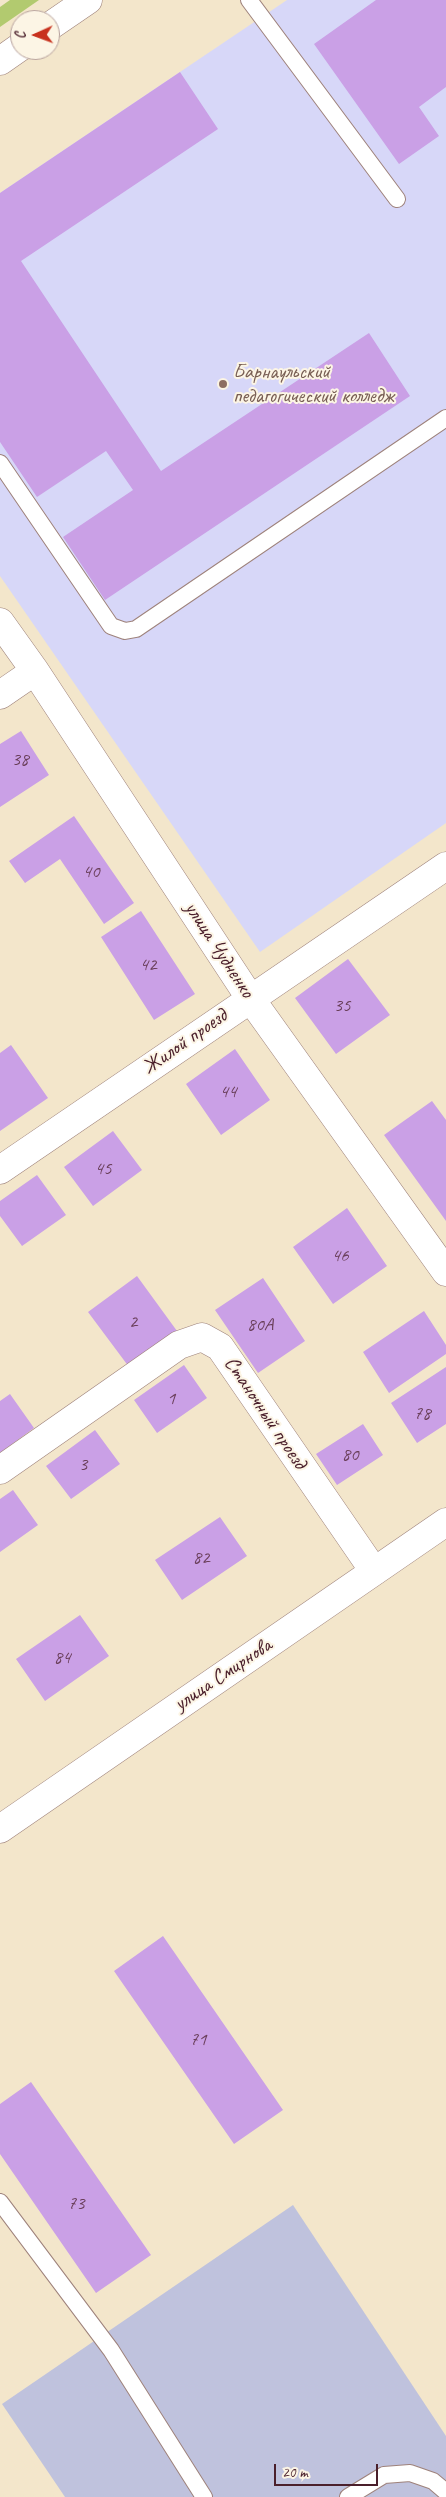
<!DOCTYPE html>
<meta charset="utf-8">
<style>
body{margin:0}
#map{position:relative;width:446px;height:2497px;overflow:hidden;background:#f3e6cb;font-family:Caveat,sans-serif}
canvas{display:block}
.north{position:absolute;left:10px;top:10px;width:50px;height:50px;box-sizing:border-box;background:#fcf5e5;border:1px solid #b59f9b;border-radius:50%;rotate:268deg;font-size:14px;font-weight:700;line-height:20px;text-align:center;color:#4a1f2b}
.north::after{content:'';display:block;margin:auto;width:18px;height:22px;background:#c8321e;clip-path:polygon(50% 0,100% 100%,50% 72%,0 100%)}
.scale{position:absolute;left:274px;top:2464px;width:104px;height:22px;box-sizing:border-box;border:2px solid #4a1f2b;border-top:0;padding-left:6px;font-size:15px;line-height:18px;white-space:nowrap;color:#4a1f2b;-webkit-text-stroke:4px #fcf5e5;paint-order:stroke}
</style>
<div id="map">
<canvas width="446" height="2497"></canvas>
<div class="north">С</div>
<div class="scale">20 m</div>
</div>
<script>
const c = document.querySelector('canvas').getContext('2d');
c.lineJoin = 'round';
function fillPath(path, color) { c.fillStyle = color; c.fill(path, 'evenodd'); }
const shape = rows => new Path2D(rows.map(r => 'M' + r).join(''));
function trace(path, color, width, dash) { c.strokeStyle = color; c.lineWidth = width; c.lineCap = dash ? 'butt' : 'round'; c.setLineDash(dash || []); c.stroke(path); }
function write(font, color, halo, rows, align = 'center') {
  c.font = font + ' Caveat,sans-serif'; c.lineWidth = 4; c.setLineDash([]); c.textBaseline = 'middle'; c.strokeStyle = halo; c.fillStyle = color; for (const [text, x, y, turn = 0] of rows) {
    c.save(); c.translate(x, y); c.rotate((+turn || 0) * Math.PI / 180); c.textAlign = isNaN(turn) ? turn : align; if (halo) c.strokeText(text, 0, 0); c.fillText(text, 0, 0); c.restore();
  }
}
const built = shape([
 [287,0,446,0,446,823,260,952,0,576,0,193]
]);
const industrial = shape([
 [293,2205,446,2436,446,2497,65,2497,2,2404]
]);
const green = shape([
 [10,0,39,0,0,27,0,7]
]);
const building = shape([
 [376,0,446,0,446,87,419,107,439,136,399,164,314,44],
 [180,72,218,129,21,261,161,471,369,333,410,396,105,600,63,537,133,490,106,451,37,497,0,442,0,193],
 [21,731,49,775,0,807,0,744],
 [74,816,134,903,104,924,60,859,25,883,9,861],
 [141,911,195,994,154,1020,101,937],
 [348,959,390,1015,336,1054,295,998],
 [11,1045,48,1098,0,1131,0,1053],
 [235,1049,270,1100,221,1135,186,1084],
 [432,1101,446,1120,446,1221,384,1135],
 [113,1131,142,1170,93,1206,64,1167],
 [37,1175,66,1215,22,1246,0,1216,0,1201],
 [347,1208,387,1266,333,1304,293,1247],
 [137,1276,177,1331,129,1367,88,1312],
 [263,1278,305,1341,258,1373,215,1310],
 [424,1311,446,1345,446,1354,389,1393,363,1352],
 [184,1365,207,1398,157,1433,134,1400],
 [446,1367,446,1424,417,1443,391,1403],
 [10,1394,34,1428,0,1453,0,1401],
 [363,1424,383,1455,337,1485,316,1454],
 [95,1430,120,1464,71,1499,46,1466],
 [13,1490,38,1525,0,1552,0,1499],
 [220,1517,247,1556,182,1600,155,1560],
 [80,1615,109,1656,45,1701,16,1659],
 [163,1936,283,2110,234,2144,114,1971],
 [31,2082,151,2255,96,2293,0,2154,0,2104]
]);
const lane = shape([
 [249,0,397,199],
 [0,463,111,626,125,631,136,629,446,418],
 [0,2202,111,2350,204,2497],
 [348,2497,384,2475,410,2473,433,2481,446,2492]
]);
const street = shape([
 [50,26,88,0],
 [0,61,20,47],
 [0,622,35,671,250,998,446,1272],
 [0,695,35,671],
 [0,1170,446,866],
 [0,1470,179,1345,202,1337,220,1347,374,1571]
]);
const secondary = shape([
 [0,1829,446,1522]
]);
const markers = [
 [223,384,5,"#8d6e63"]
];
const numberNames = [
 ["38",20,760],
 ["40",91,872],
 ["42",148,965],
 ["35",342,1006],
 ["44",228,1092],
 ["45",103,1169],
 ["46",340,1256],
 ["2",133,1322],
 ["80А",260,1325],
 ["1",171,1399],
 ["78",422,1414],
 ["80",350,1455],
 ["3",83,1465],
 ["82",201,1558],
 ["84",62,1658],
 ["71",198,2040],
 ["73",76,2204]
];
const educationNames = [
 ["Барнаульский",233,372],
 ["педагогический колледж",233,396]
];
const streetNames = [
 ["улица Чудненко",219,950,57],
 ["Жилой проезд",185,1042,-35],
 ["Станочный проезд",265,1413,56],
 ["улица Смирнова",223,1675,-34]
];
fillPath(built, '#d7d7f8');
fillPath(industrial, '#bfc2dd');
fillPath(green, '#b2ca6f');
fillPath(building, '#caa0e6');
trace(lane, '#9e827b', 18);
trace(street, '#9e827b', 29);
trace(secondary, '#9e827b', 29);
trace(lane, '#fff', 16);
trace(street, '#fff', 28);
trace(secondary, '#fff', 28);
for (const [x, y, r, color] of markers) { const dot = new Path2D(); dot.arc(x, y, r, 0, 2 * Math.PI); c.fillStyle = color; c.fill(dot); trace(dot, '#fcf5e5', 2); }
write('19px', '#6a3f5a', null, numberNames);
write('21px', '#785e54', '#fcf5e5', educationNames, 'left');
write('21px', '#4a1f2b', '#fcf5e5', streetNames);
</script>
